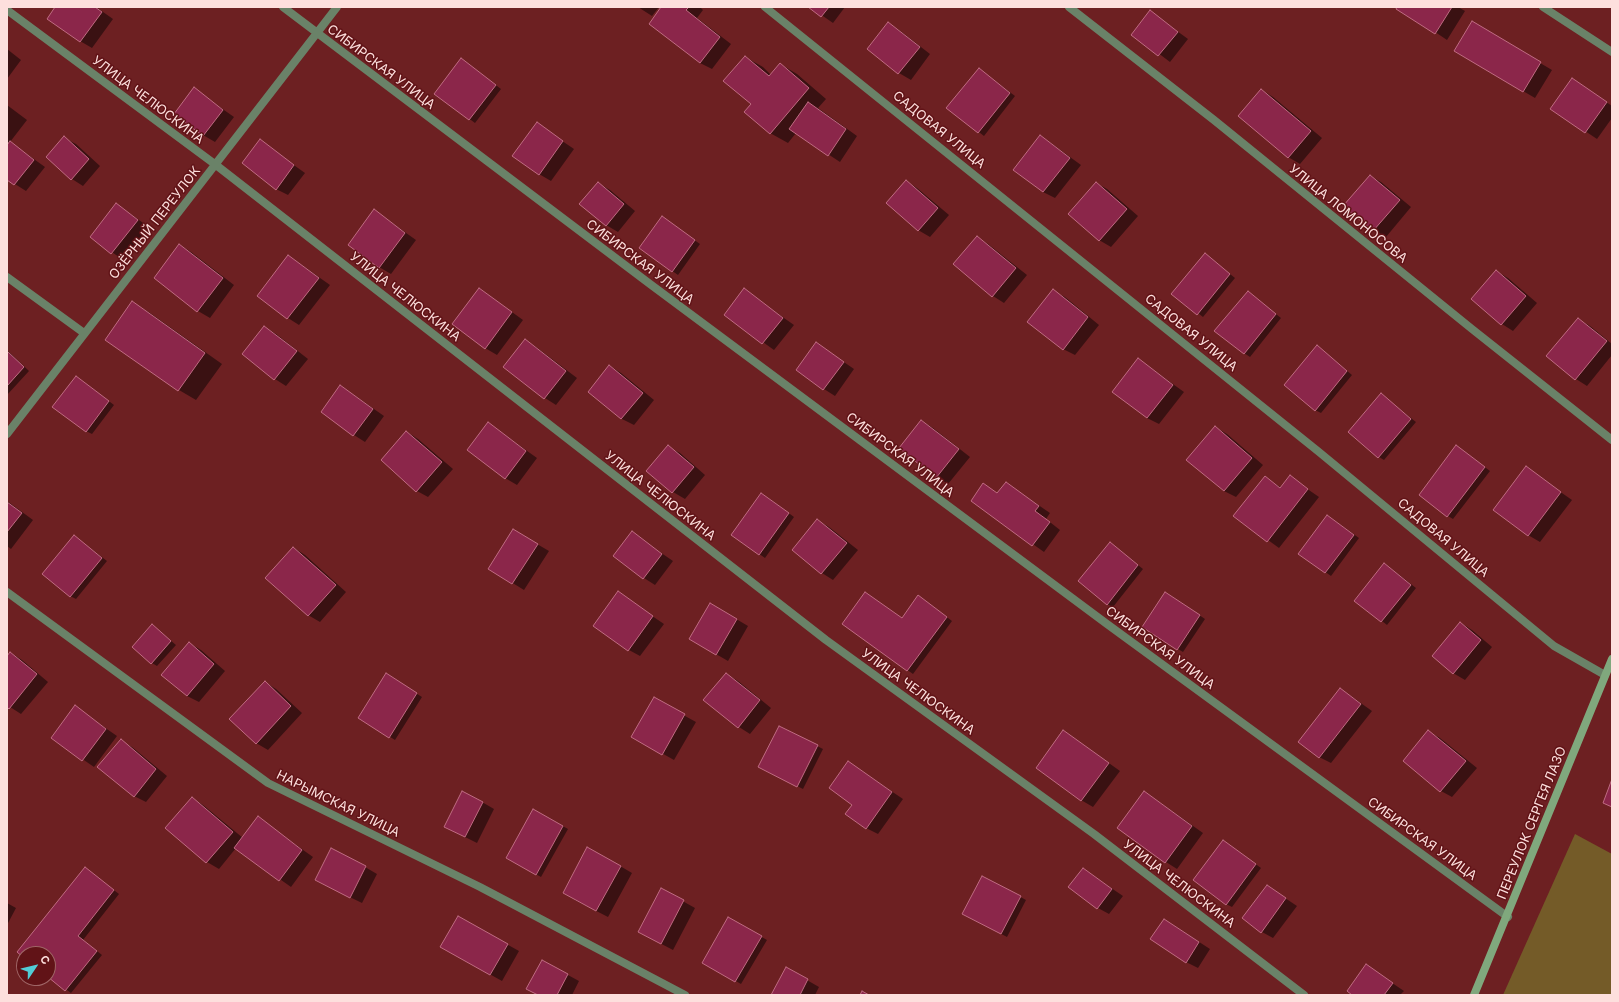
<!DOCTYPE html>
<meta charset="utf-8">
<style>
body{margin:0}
#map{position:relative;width:1619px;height:1002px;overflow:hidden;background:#6d2022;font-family:Inter,sans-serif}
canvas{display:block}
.frame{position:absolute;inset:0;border:8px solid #fddfdd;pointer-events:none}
.north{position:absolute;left:16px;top:946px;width:40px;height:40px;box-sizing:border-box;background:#611317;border:1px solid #9f6566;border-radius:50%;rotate:55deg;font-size:11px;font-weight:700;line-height:16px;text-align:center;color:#fddfdd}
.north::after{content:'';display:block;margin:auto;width:14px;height:18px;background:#52ccd6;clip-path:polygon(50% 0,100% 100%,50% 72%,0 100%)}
</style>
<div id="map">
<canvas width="1619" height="1002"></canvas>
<div class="frame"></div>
<div class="north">С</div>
</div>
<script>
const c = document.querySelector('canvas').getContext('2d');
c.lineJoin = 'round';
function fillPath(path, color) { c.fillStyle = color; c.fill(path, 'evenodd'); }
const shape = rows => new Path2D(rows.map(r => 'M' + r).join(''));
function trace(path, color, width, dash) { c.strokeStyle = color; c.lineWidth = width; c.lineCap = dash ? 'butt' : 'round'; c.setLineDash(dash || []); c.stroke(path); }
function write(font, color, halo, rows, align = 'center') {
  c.font = font + ' Inter,sans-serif'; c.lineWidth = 3; c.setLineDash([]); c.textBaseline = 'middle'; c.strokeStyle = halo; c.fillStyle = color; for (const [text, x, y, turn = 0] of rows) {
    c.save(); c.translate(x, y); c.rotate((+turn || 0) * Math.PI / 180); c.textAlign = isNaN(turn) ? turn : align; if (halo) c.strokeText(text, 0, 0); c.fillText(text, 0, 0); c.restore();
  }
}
const green = shape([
 [1575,834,1612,854,1612,995,1503,995]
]);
const shadow = shape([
 [56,7,96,7,113,19,92,48,80,41],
 [638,7,659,7,652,16],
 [663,7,700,7,703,10,697,18,731,44,712,69,700,63],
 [810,7,845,7,833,23],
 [1398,7,1458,7,1465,11,1447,40],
 [1151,12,1188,39,1170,62,1133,34],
 [888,23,899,30,930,54,911,80,899,73,868,49],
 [1472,23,1552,70,1535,98,1523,91],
 [7,49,21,60,7,79],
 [745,57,763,67,771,75,780,64,797,74,826,99,818,108,857,136,840,162,796,133,788,143,770,133,752,104],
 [467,63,501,89,475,123,436,94],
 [979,69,1015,96,984,136,948,108],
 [1572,79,1612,106,1612,118,1597,139,1552,109],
 [194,89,234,117,215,142,203,135],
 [1262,90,1273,97,1322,138,1300,164,1288,157],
 [7,105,27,120,10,142,45,167,26,191,7,179],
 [537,124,574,149,551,181,539,174],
 [1041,136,1081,165,1055,198,1043,192],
 [64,138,76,144,100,166,83,186,72,179],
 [260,141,305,173,288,195,276,189],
 [1370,176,1381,182,1411,207,1386,237,1374,230,1345,206],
 [906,181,917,188,949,215,930,237,918,230],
 [598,183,610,190,635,211,618,232,606,225],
 [1096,183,1107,189,1138,216,1111,247,1099,240],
 [116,204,149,227,123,260,91,237],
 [375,211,416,240,391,274,379,267],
 [667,221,700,244,678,275,640,248],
 [977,237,988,244,1027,275,1004,303,993,296],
 [180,245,191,252,234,285,210,318,198,311,155,278],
 [1205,254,1235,278,1203,317,1173,294],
 [289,256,330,285,299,325,288,318],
 [1496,271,1508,278,1537,303,1513,331,1502,324],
 [480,289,523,320,497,355,485,348],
 [744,290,794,325,774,350,725,315],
 [1053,291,1065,297,1099,325,1075,355,1063,349],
 [1248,292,1281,318,1250,357,1244,353],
 [133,303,150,313,222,364,196,400,179,390,107,339],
 [1578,319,1590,326,1612,344,1612,355,1587,386,1576,379],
 [265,327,276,334,308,359,286,386,275,379],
 [525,340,536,347,577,378,556,405,545,398],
 [816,343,854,369,835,396,824,389],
 [7,350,29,371,7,395],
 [1322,350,1352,375,1321,413,1315,410],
 [1138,359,1184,392,1159,424,1147,418],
 [610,366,621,373,654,400,634,425,622,419,589,391],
 [81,380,114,405,92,434,86,431],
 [341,386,384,416,365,442,354,435],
 [1381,395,1416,422,1384,460,1379,457],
 [922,421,933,428,970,457,948,484,937,477,900,448],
 [488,423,537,458,517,485,505,478],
 [1215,427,1227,434,1263,465,1236,497,1224,491,1188,460],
 [407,432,418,439,453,469,428,497,417,491],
 [668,447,680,453,705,475,685,499,673,492,648,471],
 [1462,450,1490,471,1453,519,1448,516],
 [1526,468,1572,500,1540,542,1528,535],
 [1290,477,1319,497,1279,548,1235,516,1265,478,1282,488],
 [1006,483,1050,513,1046,519,1060,530,1044,552,972,501,984,485,998,494],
 [767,497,794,517,765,558,732,535],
 [7,501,33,520,11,549,7,546],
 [1328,516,1359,538,1331,576,1300,554],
 [817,520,829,527,858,550,833,580,822,573,793,550],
 [632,533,673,561,655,585,644,578],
 [74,536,107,561,76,599,70,596],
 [525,537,549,551,524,590,490,569],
 [1115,547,1143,569,1113,607,1107,604],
 [294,548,305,555,346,592,320,622,308,615],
 [1385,564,1416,588,1387,625,1355,600],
 [618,593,664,624,640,656,629,650],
 [866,593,902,619,924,600,952,621,913,674,843,624],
 [1171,596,1205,619,1183,652,1178,649],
 [711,604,748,626,728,661,690,639],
 [1461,623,1472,630,1492,647,1465,680,1453,673],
 [152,625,176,645,157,666,152,663],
 [189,643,201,650,225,671,199,702,187,696,163,675],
 [11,653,22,660,48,682,21,714,7,705,7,657],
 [726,674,738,681,771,708,750,734,739,727,705,700],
 [387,675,422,697,395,740,360,718],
 [265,682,276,689,302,713,268,750,256,743],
 [1341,689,1372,711,1331,763,1319,757],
 [654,699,696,722,674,760,633,737],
 [75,707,117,736,94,767,52,738],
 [779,727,823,749,803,789,765,770],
 [1064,731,1120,771,1093,807,1081,800],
 [1429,732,1440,738,1477,768,1452,797,1441,791],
 [121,741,132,747,167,776,146,802,134,796],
 [848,762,903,799,878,834,866,828],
 [1145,792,1203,833,1177,869,1166,862],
 [192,798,203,805,243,838,258,818,313,857,291,887,236,848,219,869,207,862,167,827],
 [482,802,494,809,477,843,457,833],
 [534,810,568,829,541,877,507,858],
 [1228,844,1261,868,1232,907,1226,904],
 [620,866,632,873,608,917,575,900],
 [365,867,377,874,362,903,327,886],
 [85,868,119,894,83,940,102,955,71,993,48,976,48,954,24,954,24,957,18,952],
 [1083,869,1123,896,1109,914,1098,908],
 [983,877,1026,900,1007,937,969,917],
 [1267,886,1297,906,1273,938,1262,932],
 [661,889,695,908,673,950,650,938],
 [7,903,16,908,7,925],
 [458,917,519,951,502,981,441,947],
 [728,918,767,940,741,984,703,962],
 [1176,927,1210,949,1198,968,1186,962],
 [542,961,579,981,572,995,539,995],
 [1367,966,1404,991,1400,995,1354,995],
 [786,968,819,987,815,995,773,995]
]);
const building = shape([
 [55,7,95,7,102,12,80,42,47,19,55,7],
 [661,7,689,7,686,10,720,37,700,63,649,24,661,7],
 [808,7,829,7,821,17,808,7],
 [1397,7,1452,7,1435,34,1396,9,1397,7],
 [1150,10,1178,32,1158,56,1131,35,1150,10],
 [1472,21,1541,62,1523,92,1454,51,1472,21],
 [888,22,920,47,898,74,867,49,888,22],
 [745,56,769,76,780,63,809,88,770,134,744,112,751,104,723,81,745,56],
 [461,58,496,85,469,120,434,94,461,58],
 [979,68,1010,93,978,133,946,108,979,68],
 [1572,78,1607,102,1585,133,1550,109,1572,78],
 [194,87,223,110,203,136,174,114,194,87],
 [1261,89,1311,131,1288,158,1238,116,1261,89],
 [808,102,846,129,828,156,789,129,808,102],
 [537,122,563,141,539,175,512,156,537,122],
 [1040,135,1070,158,1043,192,1013,170,1040,135],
 [64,136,89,159,71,180,46,157,64,136],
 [260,139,294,165,276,190,242,163,260,139],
 [10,141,34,160,14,185,7,180,7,145,10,141],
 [1370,175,1400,200,1373,231,1343,206,1370,175],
 [906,180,938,208,918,231,886,203,906,180],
 [598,182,624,204,606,226,579,204,598,182],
 [1096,182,1127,209,1099,241,1068,214,1096,182],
 [116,203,138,220,111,254,90,237,116,203],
 [374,209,405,233,379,268,348,245,374,209],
 [662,216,695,240,672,272,639,248,662,216],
 [977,236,1016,268,992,297,953,264,977,236],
 [179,244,223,278,197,312,154,278,179,244],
 [1205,253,1230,274,1197,315,1171,294,1205,253],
 [288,255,319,278,287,319,257,296,288,255],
 [1496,270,1526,296,1501,325,1471,299,1496,270],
 [479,288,512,312,485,349,452,324,479,288],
 [744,288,783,318,762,344,724,315,744,288],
 [1053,289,1088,317,1063,350,1027,322,1053,289],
 [1248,291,1276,314,1244,354,1214,331,1248,291],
 [132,301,205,353,178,391,105,340,132,301],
 [1578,318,1607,341,1575,380,1546,356,1578,318],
 [264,326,297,351,274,380,242,354,264,326],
 [525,339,566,371,544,399,503,367,525,339],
 [816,342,844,362,823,390,796,370,816,342],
 [1317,345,1347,371,1315,411,1284,385,1317,345],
 [7,351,24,367,7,386,7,351],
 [1138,358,1173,385,1147,418,1112,392,1138,358],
 [609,365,643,393,621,419,588,392,609,365],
 [76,376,109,401,86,432,52,407,76,376],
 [340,385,373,409,353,436,321,412,340,385],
 [1381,393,1411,419,1378,458,1348,432,1381,393],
 [921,420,959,449,936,478,899,448,921,420],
 [488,422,526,451,505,479,467,450,488,422],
 [1215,426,1252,458,1224,491,1186,460,1215,426],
 [406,431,442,462,416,492,381,460,406,431],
 [668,445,694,467,672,493,646,471,668,445],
 [1456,445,1485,467,1447,517,1419,495,1456,445],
 [1526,466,1561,492,1528,536,1493,510,1526,466],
 [1290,475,1308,489,1267,542,1233,516,1265,476,1280,488,1290,475],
 [1006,482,1039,506,1035,511,1050,522,1032,546,971,501,983,483,997,493,1006,482],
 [761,493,789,513,759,555,731,535,761,493],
 [7,502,22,513,7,532,7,502],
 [1327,515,1354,535,1325,573,1298,554,1327,515],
 [817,519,847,543,821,574,792,550,817,519],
 [513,529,538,544,512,584,488,569,513,529],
 [632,531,662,554,643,579,613,556,632,531],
 [74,535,102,558,70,597,42,574,74,535],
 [1110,542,1138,565,1107,605,1078,581,1110,542],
 [293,547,336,585,308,616,265,578,293,547],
 [1384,563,1411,585,1381,622,1354,601,1384,563],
 [618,591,653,616,628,651,593,626,618,591],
 [865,592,902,618,918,595,947,617,907,671,842,624,865,592],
 [1165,592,1200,615,1177,650,1142,627,1165,592],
 [710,603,737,619,716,655,689,639,710,603],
 [1460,622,1481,640,1453,674,1432,656,1460,622],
 [152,624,171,641,151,664,132,647,152,624],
 [189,642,214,664,187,696,161,675,189,642],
 [10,652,37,674,9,709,7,707,7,656,10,652],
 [386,673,417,693,389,738,358,718,386,673],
 [726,673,760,700,738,728,703,700,726,673],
 [265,681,291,706,256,744,229,719,265,681],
 [1340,688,1361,704,1319,758,1298,742,1340,688],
 [654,697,685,714,662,755,631,737,654,697],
 [75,705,106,729,82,761,51,738,75,705],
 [779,726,818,745,797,787,758,767,779,726],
 [1063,730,1109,763,1081,801,1036,768,1063,730],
 [1428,730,1466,761,1440,792,1403,761,1428,730],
 [121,739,156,769,134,797,97,767,121,739],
 [848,761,892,792,866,829,845,814,852,805,829,788,848,761],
 [1612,779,1612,807,1603,803,1612,779],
 [462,791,483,802,465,837,444,827,462,791],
 [1144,791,1192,826,1165,863,1117,828,1144,791],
 [192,797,233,832,206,863,165,828,192,797],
 [533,809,563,826,536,875,506,858,533,809],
 [258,816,302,850,279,881,234,848,258,816],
 [1223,840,1256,864,1226,905,1193,880,1223,840],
 [587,847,621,866,596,911,563,893,587,847],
 [331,848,366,866,350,898,315,880,331,848],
 [85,867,114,890,78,936,97,951,65,991,48,977,48,954,24,954,24,958,17,952,85,867],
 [1083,868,1112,889,1097,909,1068,887,1083,868],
 [982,876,1021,896,1001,934,962,914,982,876],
 [1267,885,1286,898,1261,933,1242,918,1267,885],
 [661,888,684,900,661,944,638,932,661,888],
 [458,916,508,944,490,975,440,947,458,916],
 [728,917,762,936,735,982,702,963,728,917],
 [1164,919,1199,942,1186,963,1150,939,1164,919],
 [542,960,568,974,557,995,538,995,526,989,542,960],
 [1366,964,1393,983,1384,995,1352,995,1347,991,1366,964],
 [786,967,808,979,800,995,771,995,786,967],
 [862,991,869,995,860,995,862,991]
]);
const street = shape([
 [283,7,650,284,1107,624,1508,917],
 [765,7,1319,452,1554,646,1605,675],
 [1069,7,1214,120,1472,329,1612,440],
 [1543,7,1612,52],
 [7,10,216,165,826,640,1094,834,1304,995],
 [7,277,84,333],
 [7,434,337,7],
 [7,592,268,783,480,887,685,995]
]);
const secondary = shape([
 [1474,995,1612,659]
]);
const streetNames = [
 ["СИБИРСКАЯ УЛИЦА",381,67,37],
 ["УЛИЦА ЧЕЛЮСКИНА",148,100,37],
 ["САДОВАЯ УЛИЦА",939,130,39],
 ["УЛИЦА ЛОМОНОСОВА",1348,214,39],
 ["ОЗЁРНЫЙ ПЕРЕУЛОК",155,223,-52],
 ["СИБИРСКАЯ УЛИЦА",640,262,37],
 ["УЛИЦА ЧЕЛЮСКИНА",405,297,38],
 ["САДОВАЯ УЛИЦА",1191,333,39],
 ["СИБИРСКАЯ УЛИЦА",900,455,37],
 ["УЛИЦА ЧЕЛЮСКИНА",660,496,38],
 ["САДОВАЯ УЛИЦА",1443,538,40],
 ["СИБИРСКАЯ УЛИЦА",1160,648,36],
 ["УЛИЦА ЧЕЛЮСКИНА",918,692,36],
 ["НАРЫМСКАЯ УЛИЦА",338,804,26],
 ["ПЕРЕУЛОК СЕРГЕЯ ЛАЗО",1532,823,-68],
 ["СИБИРСКАЯ УЛИЦА",1422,839,36],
 ["УЛИЦА ЧЕЛЮСКИНА",1179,884,37]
];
fillPath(green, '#745b28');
fillPath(shadow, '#0007');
fillPath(building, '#8b264a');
trace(building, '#bf6b82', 1);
trace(street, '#6a8268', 8);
trace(secondary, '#80a87d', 8);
write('13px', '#fddfdd', '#611317', streetNames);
</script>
